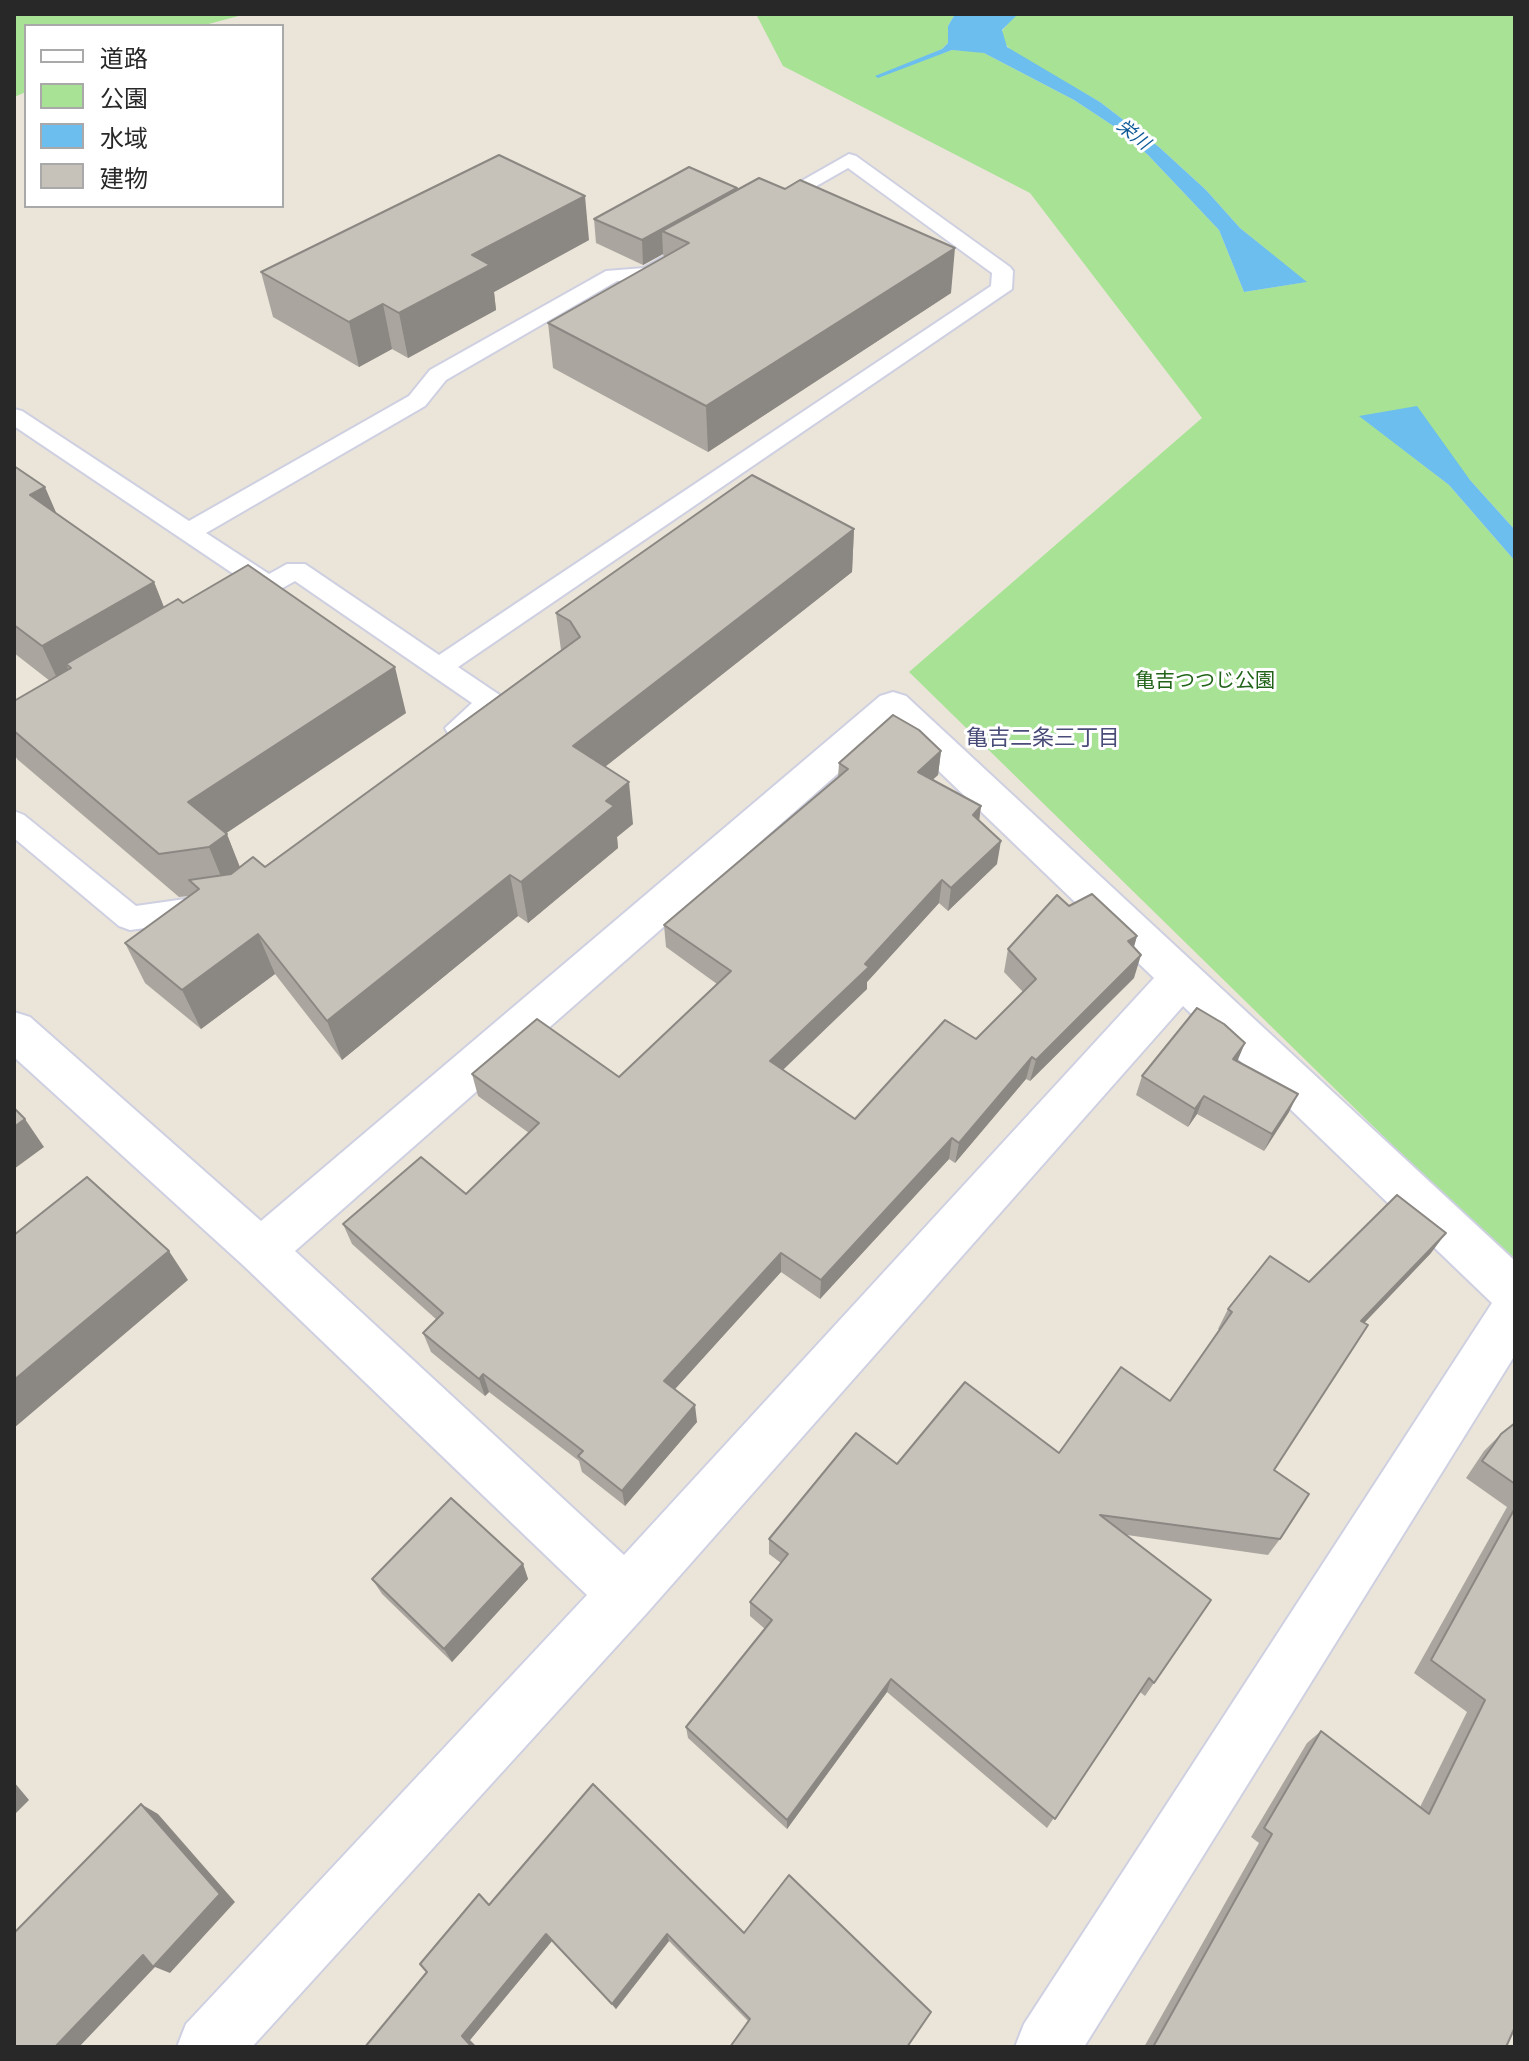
<!DOCTYPE html>
<meta charset="utf-8">
<style>
body{margin:0}
#map{position:relative;width:1529px;height:2061px;overflow:hidden;background:#ebe5d9;font-family:Figtree,"Noto Sans JP",sans-serif}
canvas{display:block}
.frame{position:absolute;inset:0;border:16px solid #282828;pointer-events:none}
.legend{position:absolute;left:24px;top:24px;width:260px;height:184px;box-sizing:border-box;background:#fff;border:2px solid #a9a9a9;margin:0;padding:10px 14px;list-style:none;font-size:24px;color:#282828}
.legend li{display:flex;align-items:center;gap:16px;height:40px}
.legend b{width:40px;border:2px solid #a9a9a9}
</style>
<div id="map">
<canvas width="1529" height="2061"></canvas>
<div class="frame"></div>
<ul class="legend">
<li><b style="height:10px;background:#fff"></b>道路</li>
<li><b style="height:22px;background:#a7e295"></b>公園</li>
<li><b style="height:22px;background:#6bbeee"></b>水域</li>
<li><b style="height:22px;background:#c6c1b9"></b>建物</li>
</ul>
</div>
<script>
const c = document.querySelector('canvas').getContext('2d');
c.lineJoin = 'round';
function fillPath(path, color) { c.fillStyle = color; c.fill(path, 'evenodd'); }
const shape = rows => new Path2D(rows.map(r => 'M' + r).join(''));
function trace(path, color, width, dash) { c.strokeStyle = color; c.lineWidth = width; c.lineCap = dash ? 'butt' : 'round'; c.setLineDash(dash || []); c.stroke(path); }
function write(font, color, halo, rows, align = 'center') {
  c.font = font + ' Figtree,"Noto Sans JP",sans-serif'; c.lineWidth = 6; c.setLineDash([]); c.textBaseline = 'middle'; c.strokeStyle = halo; c.fillStyle = color; for (const [text, x, y, turn = 0] of rows) {
    c.save(); c.translate(x, y); c.rotate((+turn || 0) * Math.PI / 180); c.textAlign = isNaN(turn) ? turn : align; if (halo) c.strokeText(text, 0, 0); c.fillText(text, 0, 0); c.restore();
  }
}
const green = shape([
 [14,14,246,14,201,26,26,26,26,92,14,97],
 [756,14,955,14,948,26,948,43,942,49,876,77,952,50,975,51,984,53,1074,100,1118,129,1148,155,1219,230,1244,292,1306,282,1240,228,1206,190,1159,147,1100,102,1014,53,1004,43,1002,31,1011,20,1018,14,1515,14,1515,530,1470,480,1360,416,1449,485,1515,561,1515,1265,909,672,1202,418,1030,193,783,66]
]);
const water = shape([
 [955,14,1018,14,1002,30,1007,47,1100,102,1159,147,1206,190,1240,228,1307,282,1244,292,1219,230,1148,155,1118,129,1074,100,984,53,952,50,878,78,875,76,942,49,948,43,948,26],
 [1417,406,1470,480,1515,530,1515,561,1449,485,1359,416]
]);
const lane = shape([
 [849,154,856,156,1010,267,1013,271,1012,289,458,667,501,696,505,703,469,735,459,738,449,735,445,728,472,703,295,581,277,591,268,593,259,591,14,426,14,409,22,411,189,521,409,396,430,370,606,271,644,268,665,256,679,256,682,260,679,264,655,278,617,281,446,380,425,406,206,533,269,574,287,564,305,564,439,655,991,286,992,273,848,168,778,208,771,210,761,204,849,154],
 [14,811,24,815,136,906,206,896,217,900,221,908,217,916,206,920,130,930,119,926,14,838,14,811]
]);
const street = shape([
 [893,692,906,696,1515,1261,1515,1355,1084,2047,1015,2047,1024,2024,1492,1303,1183,1006,646,1614,252,2047,177,2047,186,2024,587,1595,244,1266,14,1057,14,1012,30,1017,261,1221,880,696,893,692],
 [892,726,1154,978,624,1555,295,1251,892,726]
]);
const wall = shape([
 [737,190,951,293,708,452,553,368,548,323,664,257,663,254,643,265,596,243,594,219],
 [589,240,494,292,496,310,408,358,392,349,359,367,273,317,261,272],
 [14,466,57,514,154,582,164,607,183,603,406,713,226,833,240,867,265,867,561,650,556,613,854,529,852,572,605,767,633,824,617,837,618,848,528,923,518,916,342,1060,275,974,201,1029,145,983,125,943,189,896,179,897,17,759,14,753,14,701,50,681,14,653],
 [941,751,938,775,932,780,981,806,979,820,997,864,948,911,939,903,867,982,867,989,783,1070,855,1119,976,1039,1023,992,1004,972,1008,949,1069,906,1137,936,1134,947,1134,978,1030,1081,1026,1079,955,1163,949,1159,820,1299,781,1272,675,1389,697,1422,625,1506,582,1472,579,1461,489,1392,485,1396,431,1352,423,1333,437,1320,352,1244,343,1224,466,1194,529,1133,478,1096,472,1074,619,1077,717,984,666,947,664,925,838,777,839,763],
 [1237,1062,1289,1112,1264,1151,1197,1114,1188,1127,1136,1095,1142,1076],
 [1431,1253,1364,1323,1274,1470,1280,1539,1268,1555,1127,1535,1154,1683,1145,1696,1140,1692,1047,1828,887,1692,787,1829,688,1738,686,1727,765,1629,750,1616,750,1602,781,1563,769,1554,769,1539,897,1464,1059,1453,1170,1401,1220,1330,1218,1329,1228,1309,1309,1282],
 [1515,1423,1515,2027,1506,2047,1144,2047,1259,1843,1251,1837,1307,1743,1321,1731,1420,1807,1467,1712,1414,1673,1507,1507,1466,1478,1484,1451,1501,1434],
 [523,1564,528,1579,452,1662,382,1594,372,1579],
 [489,1905,744,1933,931,2012,748,2021,669,1941,616,2009,552,1941,470,2040,365,2047]
]);
const shadedWall = shape([
 [737,188,738,212,662,231,663,254,643,265,642,240],
 [585,196,589,240,494,292,496,310,408,358,399,313,472,255],
 [955,248,951,293,708,452,706,406],
 [383,304,392,349,359,367,349,322],
 [45,487,65,533,30,495],
 [854,529,852,572,578,788,573,746],
 [154,582,172,628,66,664,75,684,63,691,42,646],
 [395,667,406,713,207,846,188,802],
 [941,751,938,775,915,796,918,772],
 [629,782,633,824,617,837,618,848,528,923,521,882,606,801],
 [981,806,978,829,973,815],
 [227,834,244,878,227,891,209,847],
 [1001,841,997,864,948,911,951,888],
 [510,875,518,916,342,1060,327,1021],
 [942,880,939,903,867,982,867,989,770,1082,770,1061,865,964],
 [258,934,275,974,201,1029,182,990],
 [1137,936,1130,959,1128,941],
 [1141,955,1134,978,1030,1081,1036,1060],
 [1245,1043,1237,1062,1233,1059],
 [1032,1057,1026,1079,955,1163,959,1143],
 [1298,1094,1289,1112,1264,1151,1272,1134],
 [1204,1096,1197,1114,1188,1127,1195,1109],
 [25,1119,44,1147,14,1169,14,1127],
 [952,1138,949,1159,820,1299,821,1280],
 [1446,1233,1431,1253,1348,1340,1361,1321],
 [169,1251,188,1280,14,1428,14,1380],
 [781,1253,781,1272,666,1399,664,1381],
 [483,1374,489,1392,485,1396,479,1379],
 [695,1405,697,1422,625,1506,622,1491],
 [523,1564,528,1579,452,1662,444,1649],
 [891,1679,887,1692,787,1829,787,1820],
 [14,1782,29,1800,14,1815],
 [141,1804,158,1814,235,1902,170,1973,155,1967,79,2047,55,2047],
 [546,1934,552,1941,470,2040,477,2047,472,2047,462,2036],
 [667,1934,669,1941,616,2009,612,2004]
]);
const building = shape([
 [499,155,585,196,472,255,490,265,399,313,383,304,349,322,261,272,499,155],
 [689,167,737,188,642,240,594,219,689,167],
 [759,178,785,189,800,180,955,248,706,406,548,323,689,243,662,231,759,178],
 [14,466,45,487,30,495,154,582,42,646,14,625,14,466],
 [752,475,854,529,573,746,629,782,606,801,614,806,521,882,510,875,327,1021,258,934,182,990,125,943,199,889,189,880,231,874,253,857,265,867,580,637,570,621,556,613,752,475],
 [248,565,395,667,188,802,227,834,209,847,159,854,14,731,14,701,71,668,66,664,178,599,183,603,248,565],
 [893,715,919,730,941,751,918,772,981,806,973,815,1001,841,951,888,942,880,865,964,869,967,770,1061,855,1119,945,1020,976,1039,1036,979,1008,949,1057,895,1069,906,1092,894,1137,936,1128,941,1141,955,1036,1060,1032,1057,959,1143,952,1138,821,1280,781,1253,664,1381,695,1405,622,1491,578,1456,583,1451,483,1374,479,1379,423,1333,443,1313,343,1224,421,1157,466,1194,539,1123,472,1074,537,1019,619,1077,731,971,664,925,848,769,839,763,893,715],
 [1197,1008,1224,1024,1245,1043,1233,1059,1298,1094,1272,1134,1204,1096,1195,1109,1142,1076,1197,1008],
 [14,1108,25,1119,14,1127,14,1108],
 [87,1177,169,1251,14,1380,14,1235,87,1177],
 [1397,1195,1446,1233,1361,1321,1368,1325,1274,1470,1309,1494,1280,1539,1100,1515,1211,1600,1154,1683,1149,1678,1055,1819,891,1679,787,1820,686,1727,772,1620,750,1602,788,1554,769,1539,856,1433,897,1464,965,1382,1059,1453,1121,1367,1170,1401,1232,1312,1228,1309,1270,1256,1309,1282,1397,1195],
 [1515,1423,1515,1484,1482,1461,1501,1434,1515,1423],
 [451,1498,523,1564,444,1649,372,1579,451,1498],
 [1515,1508,1515,2027,1506,2047,1153,2047,1272,1834,1264,1828,1321,1731,1429,1814,1485,1700,1431,1660,1515,1508],
 [593,1784,744,1933,789,1875,931,2012,907,2047,730,2047,750,2019,667,1934,612,2004,546,1934,462,2036,472,2047,365,2047,427,1972,420,1964,479,1894,489,1905,593,1784],
 [141,1804,220,1894,153,1967,143,1955,55,2047,14,2047,14,1933,141,1804]
]);
const farWaternames = [
 ["栄川",1133,135,38]
];
const parkNames = [
 ["亀吉つつじ公園",1205,681]
];
const neighbourhoodNames = [
 ["亀吉二条三丁目",1043,739]
];
fillPath(green, '#a7e295');
fillPath(water, '#6bbeee');
trace(lane, '#ced0e1', 4);
trace(street, '#ced0e1', 4);
fillPath(lane, '#fff');
fillPath(street, '#fff');
fillPath(wall, '#aaa69f');
fillPath(shadedWall, '#8b8782');
fillPath(building, '#c6c1b9');
trace(building, '#8b8782', 2);
write('italic 18px', '#0d5996', '#fff', farWaternames);
write('20px', '#216319', '#fff', parkNames);
write('22px', '#494c78', '#fff', neighbourhoodNames);
</script>
